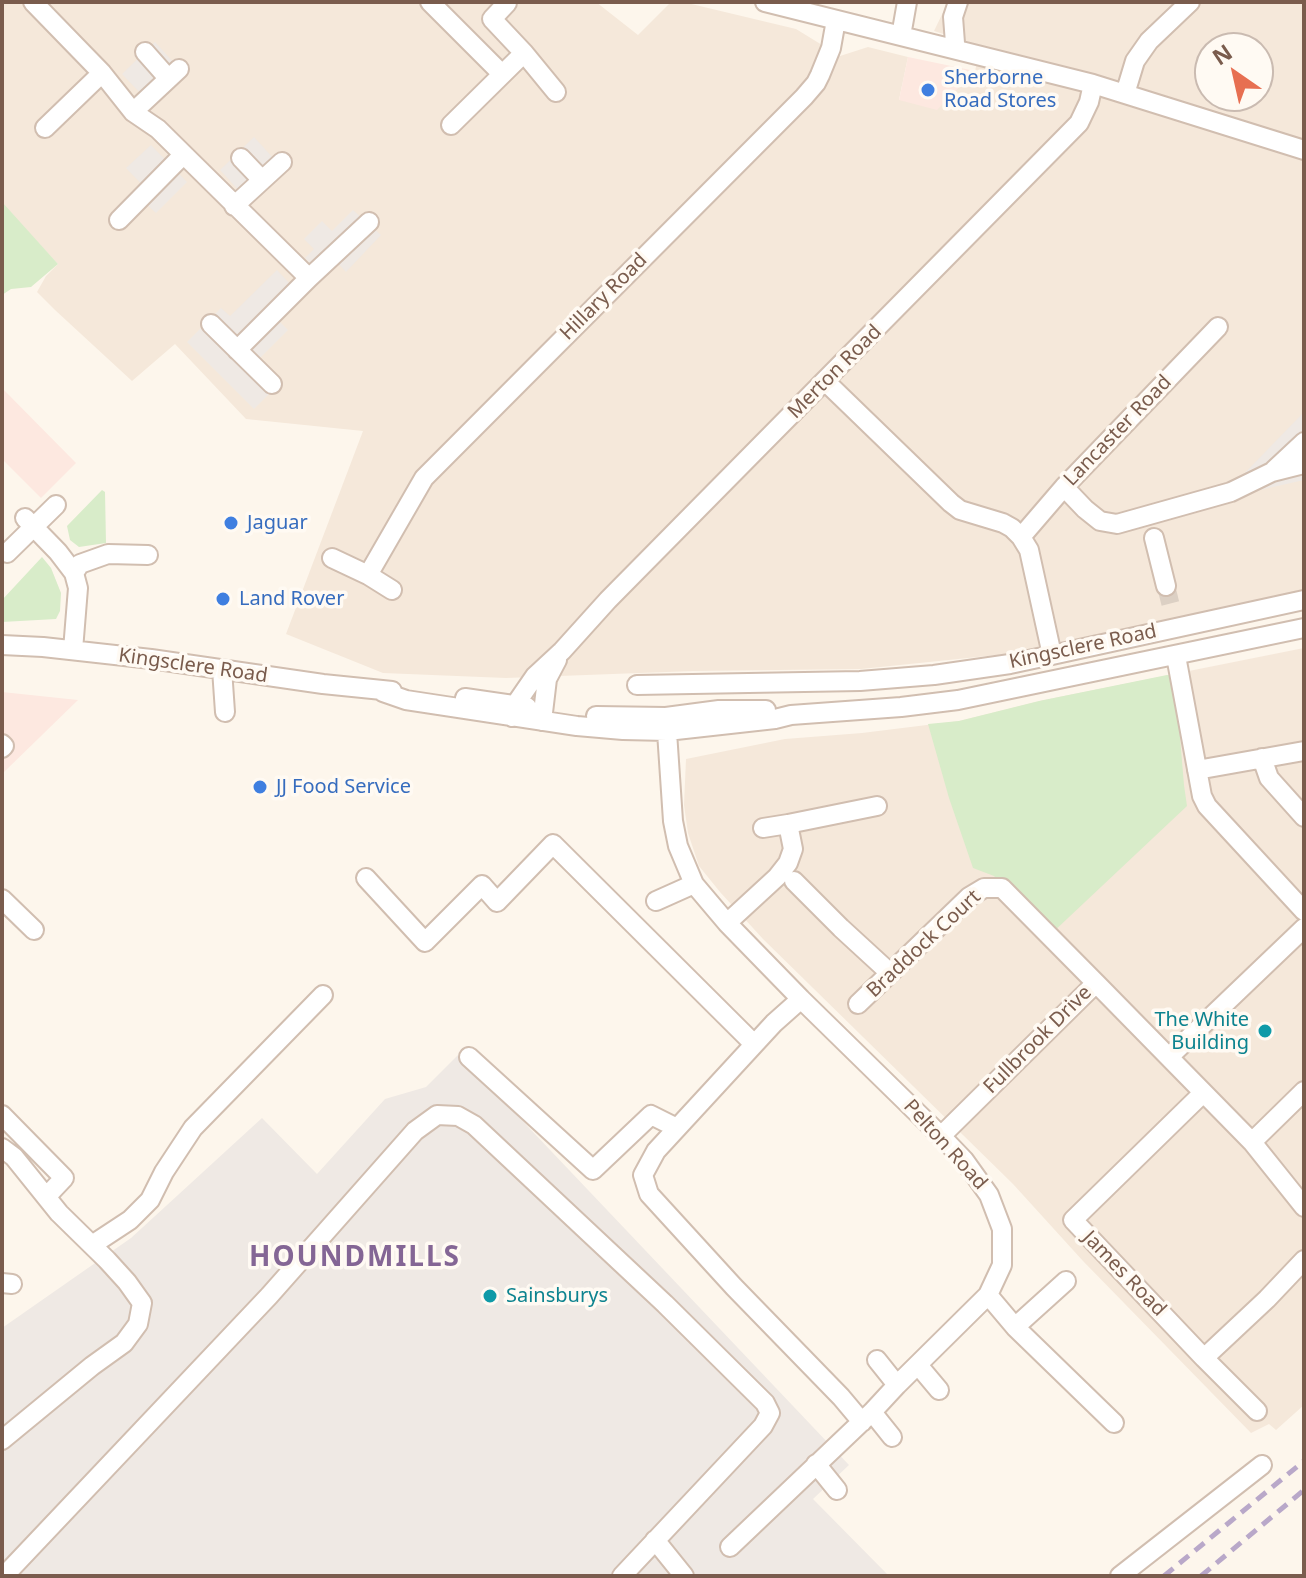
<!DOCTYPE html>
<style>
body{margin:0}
#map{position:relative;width:1306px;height:1578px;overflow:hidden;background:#fdf6ec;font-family:"Noto Sans",sans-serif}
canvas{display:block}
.frame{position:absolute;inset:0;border:4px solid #7a5c4d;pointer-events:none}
.north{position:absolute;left:1194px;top:32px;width:80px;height:80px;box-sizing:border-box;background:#fffaf3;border:2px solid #cabbb1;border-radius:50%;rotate:326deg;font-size:22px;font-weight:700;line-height:32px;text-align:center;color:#7a5c4d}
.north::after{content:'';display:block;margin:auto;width:28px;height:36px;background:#e76f51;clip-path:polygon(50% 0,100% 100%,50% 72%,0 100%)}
</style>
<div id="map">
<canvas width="1306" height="1578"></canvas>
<div class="frame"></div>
<div class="north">N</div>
</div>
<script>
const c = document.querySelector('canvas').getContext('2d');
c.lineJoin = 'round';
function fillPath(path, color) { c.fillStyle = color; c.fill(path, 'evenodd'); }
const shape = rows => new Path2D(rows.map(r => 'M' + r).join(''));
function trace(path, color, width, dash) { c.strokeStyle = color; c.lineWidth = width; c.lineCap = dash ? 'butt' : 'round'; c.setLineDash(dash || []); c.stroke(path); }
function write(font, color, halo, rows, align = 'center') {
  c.font = font + ' "Noto Sans",sans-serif'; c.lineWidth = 7; c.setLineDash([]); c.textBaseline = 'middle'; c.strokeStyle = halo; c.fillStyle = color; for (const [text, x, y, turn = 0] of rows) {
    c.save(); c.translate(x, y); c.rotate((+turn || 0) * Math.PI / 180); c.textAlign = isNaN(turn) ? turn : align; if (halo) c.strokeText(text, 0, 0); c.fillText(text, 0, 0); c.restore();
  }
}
const residential = shape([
 [2,2,596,2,638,35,671,2,683,2,796,29,840,56,868,47,908,57,899,100,975,71,981,46,934,31,948,2,1304,2,1304,595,1065,648,861,669,693,671,506,678,383,673,286,634,363,431,246,419,175,344,132,381,55,310,37,292,46,276,58,264,2,204],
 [1210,48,1258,48,1258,96,1210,96],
 [1304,648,1304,1405,1276,1430,1269,1424,1251,1433,1083,1261,1013,1184,763,939,720,892,699,866,688,833,684,805,686,759,785,739,862,733,959,721,1044,700]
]);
const commercial = shape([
 [908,57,975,71,937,110,899,100],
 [2,388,76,463,41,498,2,459],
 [2,692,78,700,2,774]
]);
const industrial = shape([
 [155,42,175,64,143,96,122,74],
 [254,137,275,160,241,193,220,170],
 [151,145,187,182,156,213,146,204,153,196,126,168],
 [353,210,381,235,346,272,327,252,313,266,305,258,314,249,304,239,322,221,332,231],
 [277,270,293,287,269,311,288,330,257,361,280,383,254,409,187,342,221,308,230,316],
 [1304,412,1304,480,1238,495,1235,483],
 [459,1054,849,1465,813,1499,889,1576,2,1576,2,1328,131,1238,262,1118,317,1174,385,1099,426,1087]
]);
const green = shape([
 [2,202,58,264,31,287,11,289,2,295],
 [102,490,105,492,106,543,79,547,70,540,67,526],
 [42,557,51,568,61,593,60,611,56,619,2,622,2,600],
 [1167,675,1173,676,1176,689,1184,785,1187,806,1051,934,994,876,973,868,949,798,928,724,959,721,1039,701]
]);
const minorTunnel = shape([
 [1166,586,1172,610]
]);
const minor = shape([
 [33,2,102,73,133,112,158,129,309,278],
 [430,2,502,74],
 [765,2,1093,84,1304,150],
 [507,3,492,19,524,53,556,92],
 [901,36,907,2],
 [953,49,955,43,953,17,958,2],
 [145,52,168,78],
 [1125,94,1135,61,1149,41,1190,2],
 [133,112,179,69],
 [451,125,524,53],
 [45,128,102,73],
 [241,158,262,180],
 [234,206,282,162],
 [119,220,183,155],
 [211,324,272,384],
 [237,350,309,278,369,222],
 [826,382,951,503,960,510,1003,523,1012,528,1021,537,1029,550,1052,655],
 [1274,470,1304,442],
 [1064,487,1085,509,1100,521,1117,524,1231,492,1272,472,1304,464],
 [25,518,58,552,74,573,78,588,73,650],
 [1021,537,1064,487,1218,327],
 [1154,538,1166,586],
 [7,553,56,505],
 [332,558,368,575,392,590],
 [74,573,80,564,108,554,148,555],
 [368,575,424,478,804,97,816,83,820,75,831,48,836,20],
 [2,645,43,647,151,659,323,684,392,691],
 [1176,656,1202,796,1207,806,1304,911],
 [222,669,225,712],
 [637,685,860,681,934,675,1010,664,1052,655,1304,600],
 [383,692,406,700,577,726,623,730,667,731,775,719,791,715,901,707,958,700,1304,628],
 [465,698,527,707],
 [596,716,666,717,719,710,766,710],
 [512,717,515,705,535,676,562,651,608,600,1079,123,1089,102,1093,84],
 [666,717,673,821,678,846,694,884,727,923,801,999,941,1136,964,1160,989,1195,1002,1229,1002,1265,988,1295,897,1385,872,1412,730,1547],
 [542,721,547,679,557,660],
 [2,744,4,746,2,748],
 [1262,758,1269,778,1304,817],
 [1197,770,1304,751],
 [763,828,788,824],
 [366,878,425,942,482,885,497,902,553,844,754,1044],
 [794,881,841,928,890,973],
 [2,899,34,930],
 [656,901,694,884],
 [727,923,777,877,788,863,793,849,788,824,877,806],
 [801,999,774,1023,656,1151,643,1175,649,1194,734,1287,841,1397,862,1422],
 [858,1004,969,897,984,888,1002,888,1096,983],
 [1170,1056,1304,928],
 [469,1057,593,1170,651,1115,677,1128],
 [1203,1093,1073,1220,1204,1358,1267,1299,1304,1260],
 [2,1115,64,1178,46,1197],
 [941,1136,1096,983,1252,1142,1304,1207],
 [1252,1142,1304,1091],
 [2,1148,14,1157,59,1213,107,1260,127,1282,142,1303,138,1324,124,1343,92,1366,2,1440],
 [92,1245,130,1220,150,1200,164,1172,193,1128,323,995],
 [2,1283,12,1284],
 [988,1295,1015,1327,1114,1423],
 [1015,1327,1066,1281],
 [1204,1358,1257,1411],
 [877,1360,897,1385],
 [918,1365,939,1390],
 [872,1412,892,1437],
 [816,1464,837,1490],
 [655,1540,684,1576],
 [4,1576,269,1296,415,1131,437,1115,458,1116,474,1125,665,1304,765,1403,770,1413,763,1426,622,1576],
 [1120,1576,1262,1465]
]);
const rail = shape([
 [1164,1576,1304,1461],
 [1201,1576,1304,1490]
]);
const markers = [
 [928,90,8,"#3f7fe0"],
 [231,523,8,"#3f7fe0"],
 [223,599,8,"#3f7fe0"],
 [260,787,8,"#3f7fe0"],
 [1265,1031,8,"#0f9aa8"],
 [490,1296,8,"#0f9aa8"]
];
const shopNames = [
 ["Sherborne",944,78],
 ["Road Stores",944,101],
 ["Jaguar",247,523],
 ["Land Rover",239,599],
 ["JJ Food Service",276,787]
];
const streetNames = [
 ["Hillary Road",604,297,-45],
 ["Merton Road",835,372,-45],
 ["Lancaster Road",1118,431,-46],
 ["Kingsclere Road",1083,647,-12],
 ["Kingsclere Road",193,666,8],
 ["Braddock Court",924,944,-43],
 ["Fullbrook Drive",1038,1040,-45],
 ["Pelton Road",945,1145,48],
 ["James Road",1124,1274,46]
];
const cultureNames = [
 ["The White",1249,1020],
 ["Building",1249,1043],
 ["Sainsburys",506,1296,"left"]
];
const districtNames = [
 ["HOUNDMILLS",355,1258]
];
fillPath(residential, '#f5e8da');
fillPath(commercial, '#fde8e0');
fillPath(industrial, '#efe9e4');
fillPath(green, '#d8ecc9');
trace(minorTunnel, '#dcd0c4', 18, [18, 9]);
trace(minor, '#d1beb0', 22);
trace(minor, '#fff', 18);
trace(rail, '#b9a8c9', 5, [12, 8]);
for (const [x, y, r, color] of markers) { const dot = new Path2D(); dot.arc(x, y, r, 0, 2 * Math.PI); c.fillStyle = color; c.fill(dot); trace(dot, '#fffaf3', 3); }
write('20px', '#366cbe', '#fffaf3', shopNames, 'left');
write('20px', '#7a5c4d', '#fffaf3', streetNames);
write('20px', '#0d838f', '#fffaf3', cultureNames, 'right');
c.letterSpacing = '2px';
write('bold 28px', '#846695', '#fffaf3', districtNames);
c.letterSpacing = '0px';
</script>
